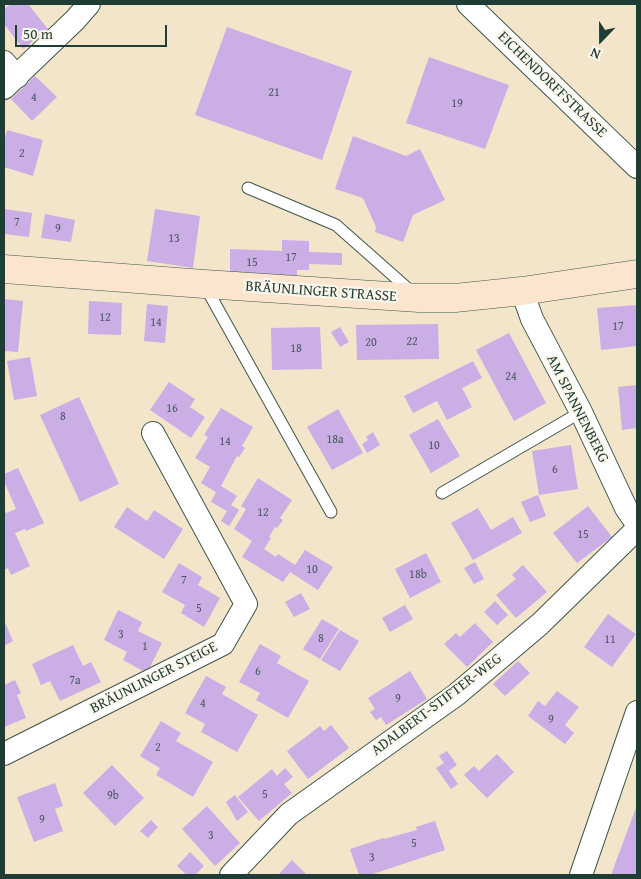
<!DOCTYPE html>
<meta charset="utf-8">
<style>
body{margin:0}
#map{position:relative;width:641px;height:879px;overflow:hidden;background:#f2e5ca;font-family:"Gentium Book Plus",serif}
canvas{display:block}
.frame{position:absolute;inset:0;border:5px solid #1f3d34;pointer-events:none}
.north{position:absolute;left:576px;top:15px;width:50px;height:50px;-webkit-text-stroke:4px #fbf7ec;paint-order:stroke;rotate:202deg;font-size:14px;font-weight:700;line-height:20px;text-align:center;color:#1f3d34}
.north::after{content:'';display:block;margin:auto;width:18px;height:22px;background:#1f3d34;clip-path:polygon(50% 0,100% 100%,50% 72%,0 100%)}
.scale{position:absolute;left:15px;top:25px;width:152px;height:22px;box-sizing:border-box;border:2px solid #1f3d34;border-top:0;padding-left:6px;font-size:15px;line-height:18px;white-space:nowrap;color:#1f3d34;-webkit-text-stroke:4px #fbf7ec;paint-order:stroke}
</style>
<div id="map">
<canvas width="641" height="879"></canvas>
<div class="frame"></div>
<div class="north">N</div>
<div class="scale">50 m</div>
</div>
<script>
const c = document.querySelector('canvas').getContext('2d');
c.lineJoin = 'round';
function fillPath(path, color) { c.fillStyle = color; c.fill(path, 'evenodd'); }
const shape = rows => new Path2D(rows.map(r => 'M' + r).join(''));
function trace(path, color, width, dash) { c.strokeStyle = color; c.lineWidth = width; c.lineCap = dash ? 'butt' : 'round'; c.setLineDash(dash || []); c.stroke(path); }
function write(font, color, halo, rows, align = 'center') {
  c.font = font + ' "Gentium Book Plus",serif'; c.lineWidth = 4.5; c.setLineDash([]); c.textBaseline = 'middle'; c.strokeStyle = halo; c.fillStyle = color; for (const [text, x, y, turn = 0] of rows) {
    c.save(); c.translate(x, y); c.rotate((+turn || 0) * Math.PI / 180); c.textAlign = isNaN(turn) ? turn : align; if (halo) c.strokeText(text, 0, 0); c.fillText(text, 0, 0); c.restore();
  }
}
const building = shape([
 [11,4,28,4,48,29,23,49,4,24,4,9],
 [227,27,352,71,322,160,195,115],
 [429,57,509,85,485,149,406,123],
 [35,76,57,97,32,121,11,99],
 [7,130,43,140,33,176,4,167,4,140],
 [353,136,406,156,420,149,445,200,413,215,403,242,375,232,376,227,363,198,335,189],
 [4,209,32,213,29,237,4,234],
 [155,209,200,216,193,268,147,261],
 [45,214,75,220,71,242,41,238],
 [282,240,309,241,309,252,342,253,342,265,309,264,309,270,297,270,297,284,230,277,230,249,282,251],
 [4,299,23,301,18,352,4,351],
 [89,301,122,303,121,335,88,334],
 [147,304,168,306,165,343,144,341],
 [637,305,637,346,601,350,597,308],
 [438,324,439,359,357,360,356,325],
 [320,327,322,369,272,370,271,328],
 [340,327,349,342,340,347,331,332],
 [509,333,546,403,514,421,476,350],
 [30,357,37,396,14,400,7,361],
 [473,361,482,378,462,388,472,407,447,420,437,401,413,413,404,396],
 [169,382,195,399,190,407,205,417,191,438,150,410],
 [637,385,637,428,622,430,618,387],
 [79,397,119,484,80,502,40,415],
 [221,408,253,427,242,446,245,448,239,457,237,456,221,486,237,496,231,505,239,510,229,526,221,521,227,511,211,502,216,492,201,483,210,467,195,458,208,437,204,435],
 [338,409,363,453,332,470,307,427],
 [438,419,460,456,431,473,409,435],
 [373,432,380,445,367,453,362,444,368,440,366,437],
 [571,445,578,489,539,495,532,451],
 [18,468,44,523,26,531,25,529,15,533,30,566,11,575,8,568,4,570,4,508,6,513,16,509,4,481,4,474],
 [258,478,292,500,280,518,283,520,277,528,275,527,269,537,271,538,264,549,276,557,278,554,295,565,305,550,333,567,318,590,290,572,283,582,242,557,252,541,234,529,246,509,241,506],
 [538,495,546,516,530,522,521,502],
 [588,506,612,537,577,563,553,533],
 [127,507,147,521,154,510,183,529,164,559,114,527],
 [478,508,491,530,513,517,522,533,473,560,451,523],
 [426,553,441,582,410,598,395,569],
 [475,562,484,579,474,584,464,568],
 [179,563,202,577,198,585,220,598,204,627,181,613,185,605,162,592],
 [523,565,547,592,516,618,496,595,516,579,512,575],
 [301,593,310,609,294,617,285,602],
 [495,601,508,615,497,625,484,612],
 [405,605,413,619,390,632,382,618],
 [118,610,142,622,138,631,162,643,147,673,123,660,127,652,104,640],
 [608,614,636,634,612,667,584,647],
 [322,619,339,629,320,659,303,649],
 [4,620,13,641,4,646],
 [475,623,493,642,467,667,444,644,456,633,460,637],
 [340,630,359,641,340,671,321,660],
 [260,644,281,656,277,663,309,681,288,718,256,700,260,693,239,682],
 [73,645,83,666,91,662,101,682,60,701,50,681,41,685,32,664],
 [518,661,530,673,505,696,493,684],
 [410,671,427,699,386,725,381,717,376,720,370,712,375,709,368,698],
 [206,676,226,687,222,694,258,715,237,752,201,732,205,724,185,713],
 [15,680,21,693,17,695,26,718,4,727,4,685],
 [557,691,579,707,565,725,574,733,565,744,528,716,538,701,545,706],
 [161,721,181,733,176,741,213,762,193,797,156,775,160,768,140,756],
 [331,725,349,748,308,779,287,751,320,726,324,731],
 [447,751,457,765,449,771,458,784,451,789,436,768,444,763,439,756],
 [497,754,514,772,487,798,464,775,474,766,479,771],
 [112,765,144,798,115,826,83,793],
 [285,768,293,777,284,784,292,793,259,821,238,797,272,769,277,776],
 [55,783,63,806,55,809,63,831,34,842,17,797],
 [235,795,248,812,237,821,226,802],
 [637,805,637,875,611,875,618,856],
 [207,806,240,843,215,866,182,829],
 [151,820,158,827,148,838,140,831],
 [435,821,445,850,370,875,359,875,350,849,384,838,384,839,417,830,416,827],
 [190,852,204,866,195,875,187,875,177,866],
 [292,860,307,875,278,875]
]);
const service = shape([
 [248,188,336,225,414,294],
 [205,286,331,512],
 [442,493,581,412]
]);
const minor = shape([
 [468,4,637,167],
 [4,62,17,77],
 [4,88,75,20,89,4],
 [522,291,532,319,581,412,626,508,637,524],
 [4,754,223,644,246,604,153,433],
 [231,875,289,814,456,695,540,624,637,529],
 [581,875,637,712]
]);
const secondary = shape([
 [4,269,204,284,419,298,455,298,522,291,637,274]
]);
const numberNames = [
 ["21",274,93],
 ["4",34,98],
 ["19",457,104],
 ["2",22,154],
 ["7",17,223],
 ["9",58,229],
 ["13",174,239],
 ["17",291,258],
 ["15",252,263],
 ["12",105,318],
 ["14",156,323],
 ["17",618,327],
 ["22",412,342],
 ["20",371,343],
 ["18",296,349],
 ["24",511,377],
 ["16",172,409],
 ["8",63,417],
 ["18a",335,440],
 ["14",225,442],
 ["10",434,446],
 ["6",555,470],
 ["12",263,513],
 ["15",583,535],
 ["10",312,570],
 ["18b",418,575],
 ["7",184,581],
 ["5",199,609],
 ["3",121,635],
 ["8",321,639],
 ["11",610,640],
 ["1",145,647],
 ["6",258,672],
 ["7a",75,681],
 ["9",398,699],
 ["4",203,704],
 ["9",551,720],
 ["2",158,748],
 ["5",265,795],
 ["9b",113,796],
 ["9",42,820],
 ["3",211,836],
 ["5",414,844],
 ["3",372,858]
];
const streetNames = [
 ["EICHENDORFFSTRASSE",552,85,44],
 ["BRÄUNLINGER STRASSE",321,292,4],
 ["AM SPANNENBERG",577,409,63],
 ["BRÄUNLINGER STEIGE",154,678,-27],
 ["ADALBERT-STIFTER-WEG",437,705,-37]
];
fillPath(building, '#cbaee6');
trace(service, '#3f564a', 13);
trace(minor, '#3f564a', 24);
trace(secondary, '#3f564a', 29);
trace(service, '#fff', 11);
trace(minor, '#fff', 22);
trace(secondary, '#fce5cf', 28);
write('12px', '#4a5960', null, numberNames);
write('15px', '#1f3d34', '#fbf7ec', streetNames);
</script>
